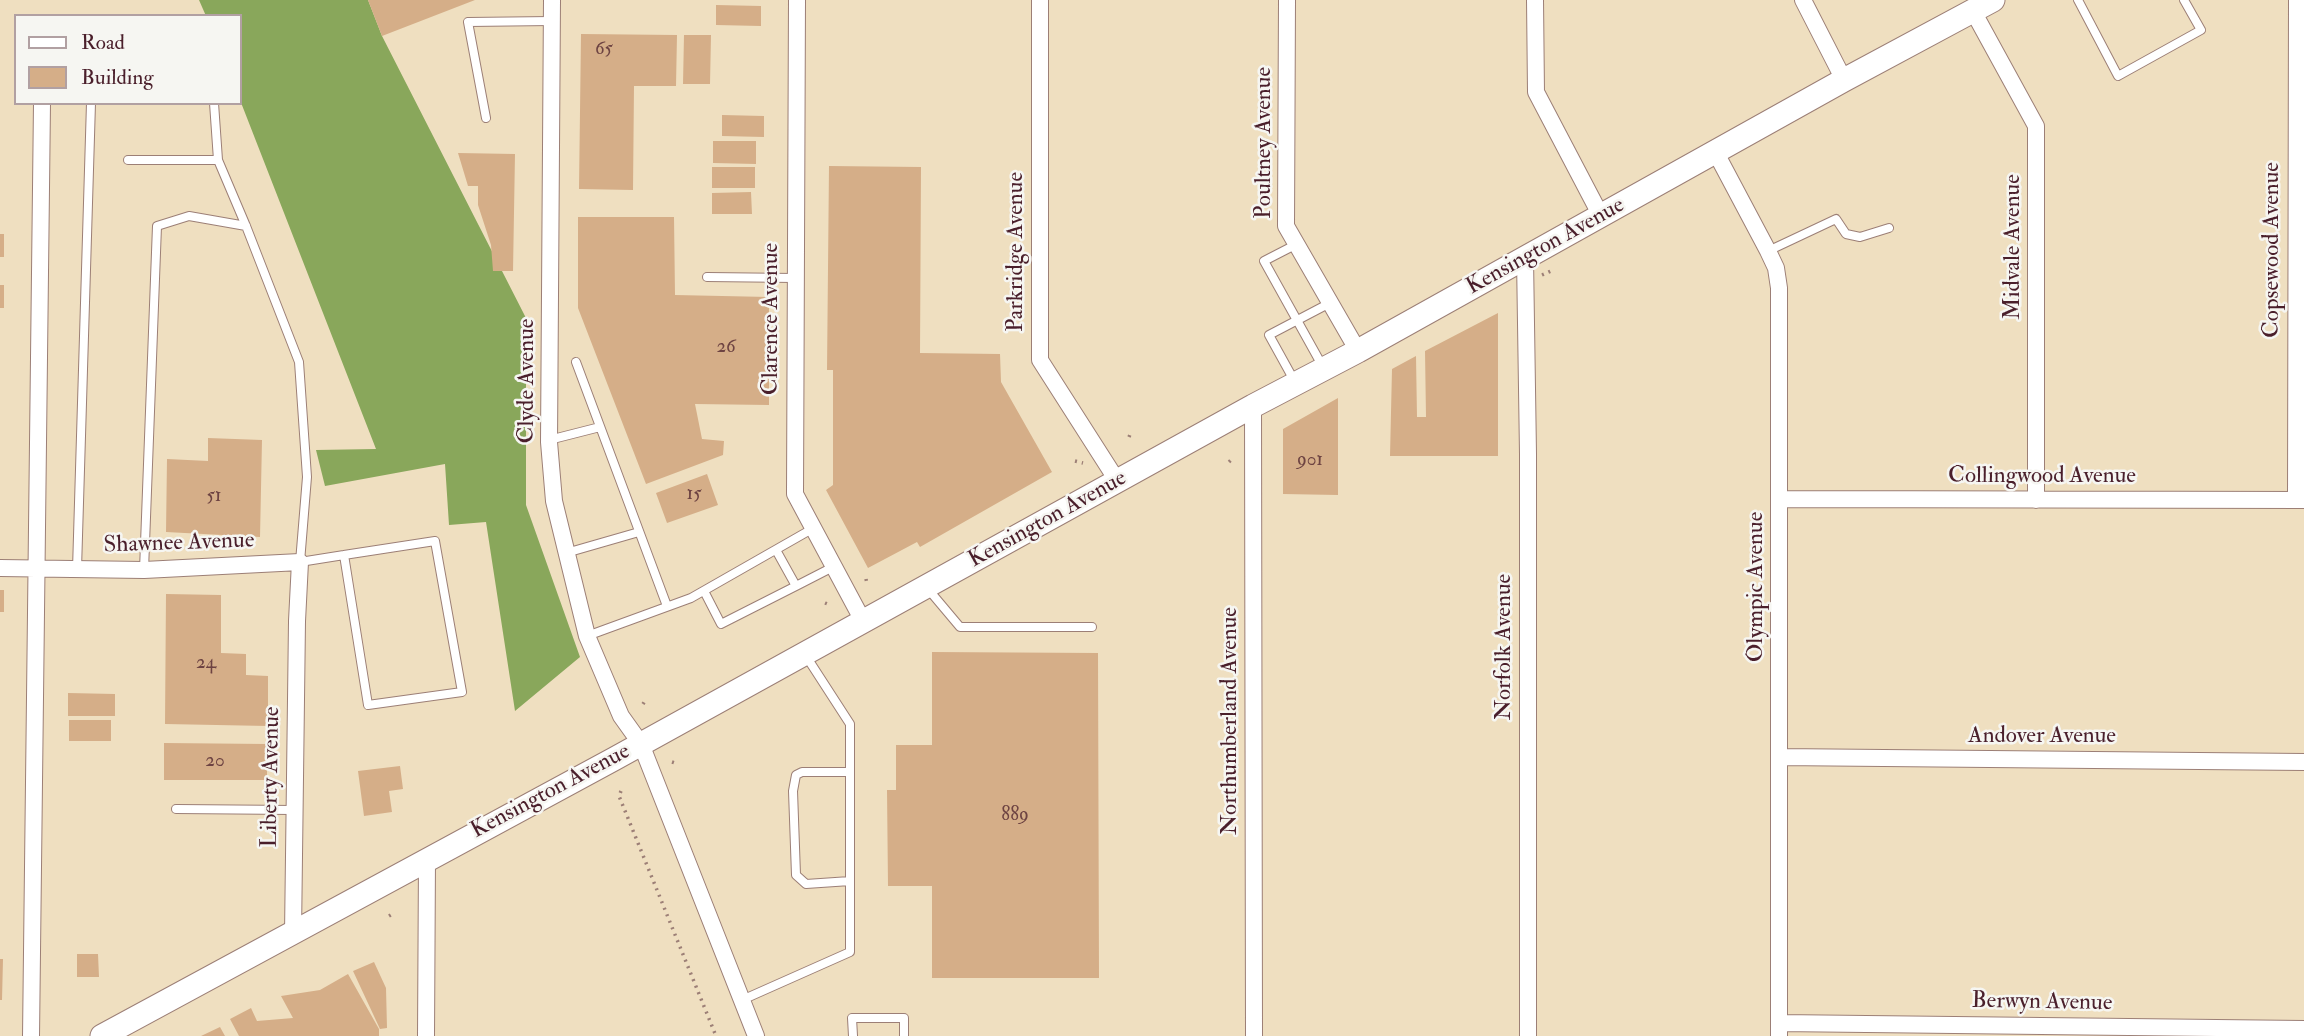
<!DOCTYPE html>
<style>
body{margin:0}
#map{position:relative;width:2304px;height:1036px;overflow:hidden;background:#efdfc0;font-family:"IM FELL Double Pica",serif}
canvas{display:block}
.legend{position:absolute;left:14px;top:14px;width:228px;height:91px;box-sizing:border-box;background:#f6f6f2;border:2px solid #b1a0a2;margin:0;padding:9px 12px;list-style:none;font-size:21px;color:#4a1f2b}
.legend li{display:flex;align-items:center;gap:14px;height:35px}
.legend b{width:35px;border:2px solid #b1a0a2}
</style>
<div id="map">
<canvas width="2304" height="1036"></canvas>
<ul class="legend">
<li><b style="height:9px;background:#fff"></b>Road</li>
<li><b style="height:19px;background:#d5ae88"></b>Building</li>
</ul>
</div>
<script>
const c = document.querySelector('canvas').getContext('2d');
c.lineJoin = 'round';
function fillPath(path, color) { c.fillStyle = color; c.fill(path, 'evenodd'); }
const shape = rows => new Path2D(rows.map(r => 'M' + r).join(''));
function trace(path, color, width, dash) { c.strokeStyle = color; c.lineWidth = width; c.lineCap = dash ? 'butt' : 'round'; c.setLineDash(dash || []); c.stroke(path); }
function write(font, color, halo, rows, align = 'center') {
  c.font = font + ' "IM FELL Double Pica",serif'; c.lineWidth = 5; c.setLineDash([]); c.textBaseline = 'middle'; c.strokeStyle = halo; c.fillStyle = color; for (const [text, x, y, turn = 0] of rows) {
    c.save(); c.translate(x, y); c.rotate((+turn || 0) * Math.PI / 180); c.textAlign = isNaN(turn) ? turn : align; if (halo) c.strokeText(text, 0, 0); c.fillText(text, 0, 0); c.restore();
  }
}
const forest = shape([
 [199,0,368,0,382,36,526,318,526,505,580,657,515,711,486,522,449,525,445,464,325,486,316,450,376,449,240,100,240,16,206,16]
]);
const building = shape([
 [368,0,475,0,382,36],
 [716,5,761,6,761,26,716,25],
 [581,34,677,35,676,86,634,86,633,190,579,189],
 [684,35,711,35,710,84,683,84],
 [722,115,764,116,764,137,722,136],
 [713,141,756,141,756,164,713,163],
 [458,153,515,154,513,271,493,271,491,245,478,205,478,186,468,186],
 [829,166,921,167,920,353,1000,354,1001,382,1052,472,920,547,917,542,868,568,826,490,833,485,833,370,827,370],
 [712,167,755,167,755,188,712,188],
 [751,192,752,214,712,214,712,193],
 [578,217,674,217,675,295,769,297,769,405,695,404,702,439,724,441,723,455,646,484,578,308],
 [0,234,4,234,4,257,0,257],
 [0,285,4,285,4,308,0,308],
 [1498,313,1498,456,1390,456,1392,369,1416,356,1417,417,1426,417,1425,351],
 [1338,398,1338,495,1283,494,1283,429],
 [208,438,262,440,260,537,166,532,167,459,208,461],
 [707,474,718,505,667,523,656,493],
 [0,590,4,590,4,612,0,612],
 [166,594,221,595,221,653,246,654,246,675,268,676,268,726,165,724],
 [932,652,1098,653,1099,978,932,978,932,886,888,886,887,790,896,790,896,745,932,745],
 [68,693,115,694,115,716,68,716],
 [69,720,111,720,111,741,69,741],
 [164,743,267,744,267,780,164,780],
 [400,766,403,789,389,791,392,812,364,816,358,771],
 [77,954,98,954,99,977,77,977],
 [0,959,3,959,2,1000,0,1000],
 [374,962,386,988,387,1028,380,1029,353,971],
 [348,974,379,1029,379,1036,239,1036,230,1019,251,1008,257,1021,293,1018,281,996,320,990],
 [220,1027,225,1036,201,1036]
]);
const path = shape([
 [1542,275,1551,271],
 [1129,437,1131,432],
 [1075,461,1083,463],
 [1229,462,1231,460],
 [866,579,867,584],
 [825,603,830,605],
 [643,704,646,699],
 [672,762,675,763],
 [621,791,619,796,716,1036],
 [389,916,394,913]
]);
const lane = shape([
 [2078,0,2118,76,2201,30,2184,0],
 [214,103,218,160,246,226,299,362,307,477,300,562,344,555,435,541,462,692,368,705,344,555],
 [486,118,468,22,552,21],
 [128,160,218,160],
 [1297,244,1264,261,1323,367],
 [1768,251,1836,219,1846,234,1860,237,1889,228],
 [707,277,795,278],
 [576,362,667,606],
 [1295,382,1269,335,1330,303],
 [549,440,600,427],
 [566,553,639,532],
 [77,569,91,103],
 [144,570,157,226,189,216,246,226],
 [796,586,833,567],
 [928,589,960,627,1092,627],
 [704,591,721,624,796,586,776,550],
 [587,636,691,598,812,529],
 [850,772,802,772,796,775,793,791,796,875,806,884,850,881],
 [176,809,294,810],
 [742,1000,850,952,850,724,806,656],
 [853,1036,852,1018,904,1018,904,1036]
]);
const street = shape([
 [552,0,549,442,554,501,587,636,621,716,641,744,756,1036],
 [797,0,795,494,863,621],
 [1040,0,1040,360,1118,482],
 [1287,0,1286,226,1358,351],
 [1535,0,1536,92,1601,216],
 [1803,0,1844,80],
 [1973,11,2036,126,2036,500],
 [1716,153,1768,251,1776,268,1779,288,1779,1036],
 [1525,258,1528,454,1528,1036],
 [1253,406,1254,1036],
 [1780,499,2304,500],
 [2296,500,2297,0],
 [0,568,144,570,300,562,297,621,293,934],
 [1779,757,2304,762],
 [1779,1023,2304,1029],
 [31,1036,42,103],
 [426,1036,427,859]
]);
const secondary = shape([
 [102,1036,614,759,1253,406,1358,351,1844,80,1993,0]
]);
const numberNames = [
 ["65",604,50],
 ["26",726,348],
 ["901",1310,461],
 ["15",694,495],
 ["51",214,497],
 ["24",206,664],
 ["20",215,762],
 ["889",1015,816]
];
const streetNames = [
 ["Poultney Avenue",1265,143,-90],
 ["Kensington Avenue",1546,247,-29],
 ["Midvale Avenue",2014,247,-90],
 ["Copsewood Avenue",2273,250,-90],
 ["Parkridge Avenue",1017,252,-90],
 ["Clarence Avenue",772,319,-90],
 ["Clyde Avenue",528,381,-90],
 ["Collingwood Avenue",2042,477],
 ["Kensington Avenue",1048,520,-29],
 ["Shawnee Avenue",179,544,-2],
 ["Olympic Avenue",1757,587,-90],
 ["Norfolk Avenue",1505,647,-90],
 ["Northumberland Avenue",1231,721,-90],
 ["Andover Avenue",2042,737],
 ["Liberty Avenue",272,777,-89],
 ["Kensington Avenue",551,792,-28],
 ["Berwyn Avenue",2042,1003,1]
];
fillPath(forest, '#89a75b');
fillPath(building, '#d5ae88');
trace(lane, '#9c7f76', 10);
trace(street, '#9c7f76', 18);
trace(secondary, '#9c7f76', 25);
trace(path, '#9c7f76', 3.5, [2, 5]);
trace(lane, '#fff', 8);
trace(street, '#fff', 16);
trace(secondary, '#fff', 23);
write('19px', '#6d4342', null, numberNames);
write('23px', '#4a1f2b', '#f6f6f2', streetNames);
</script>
